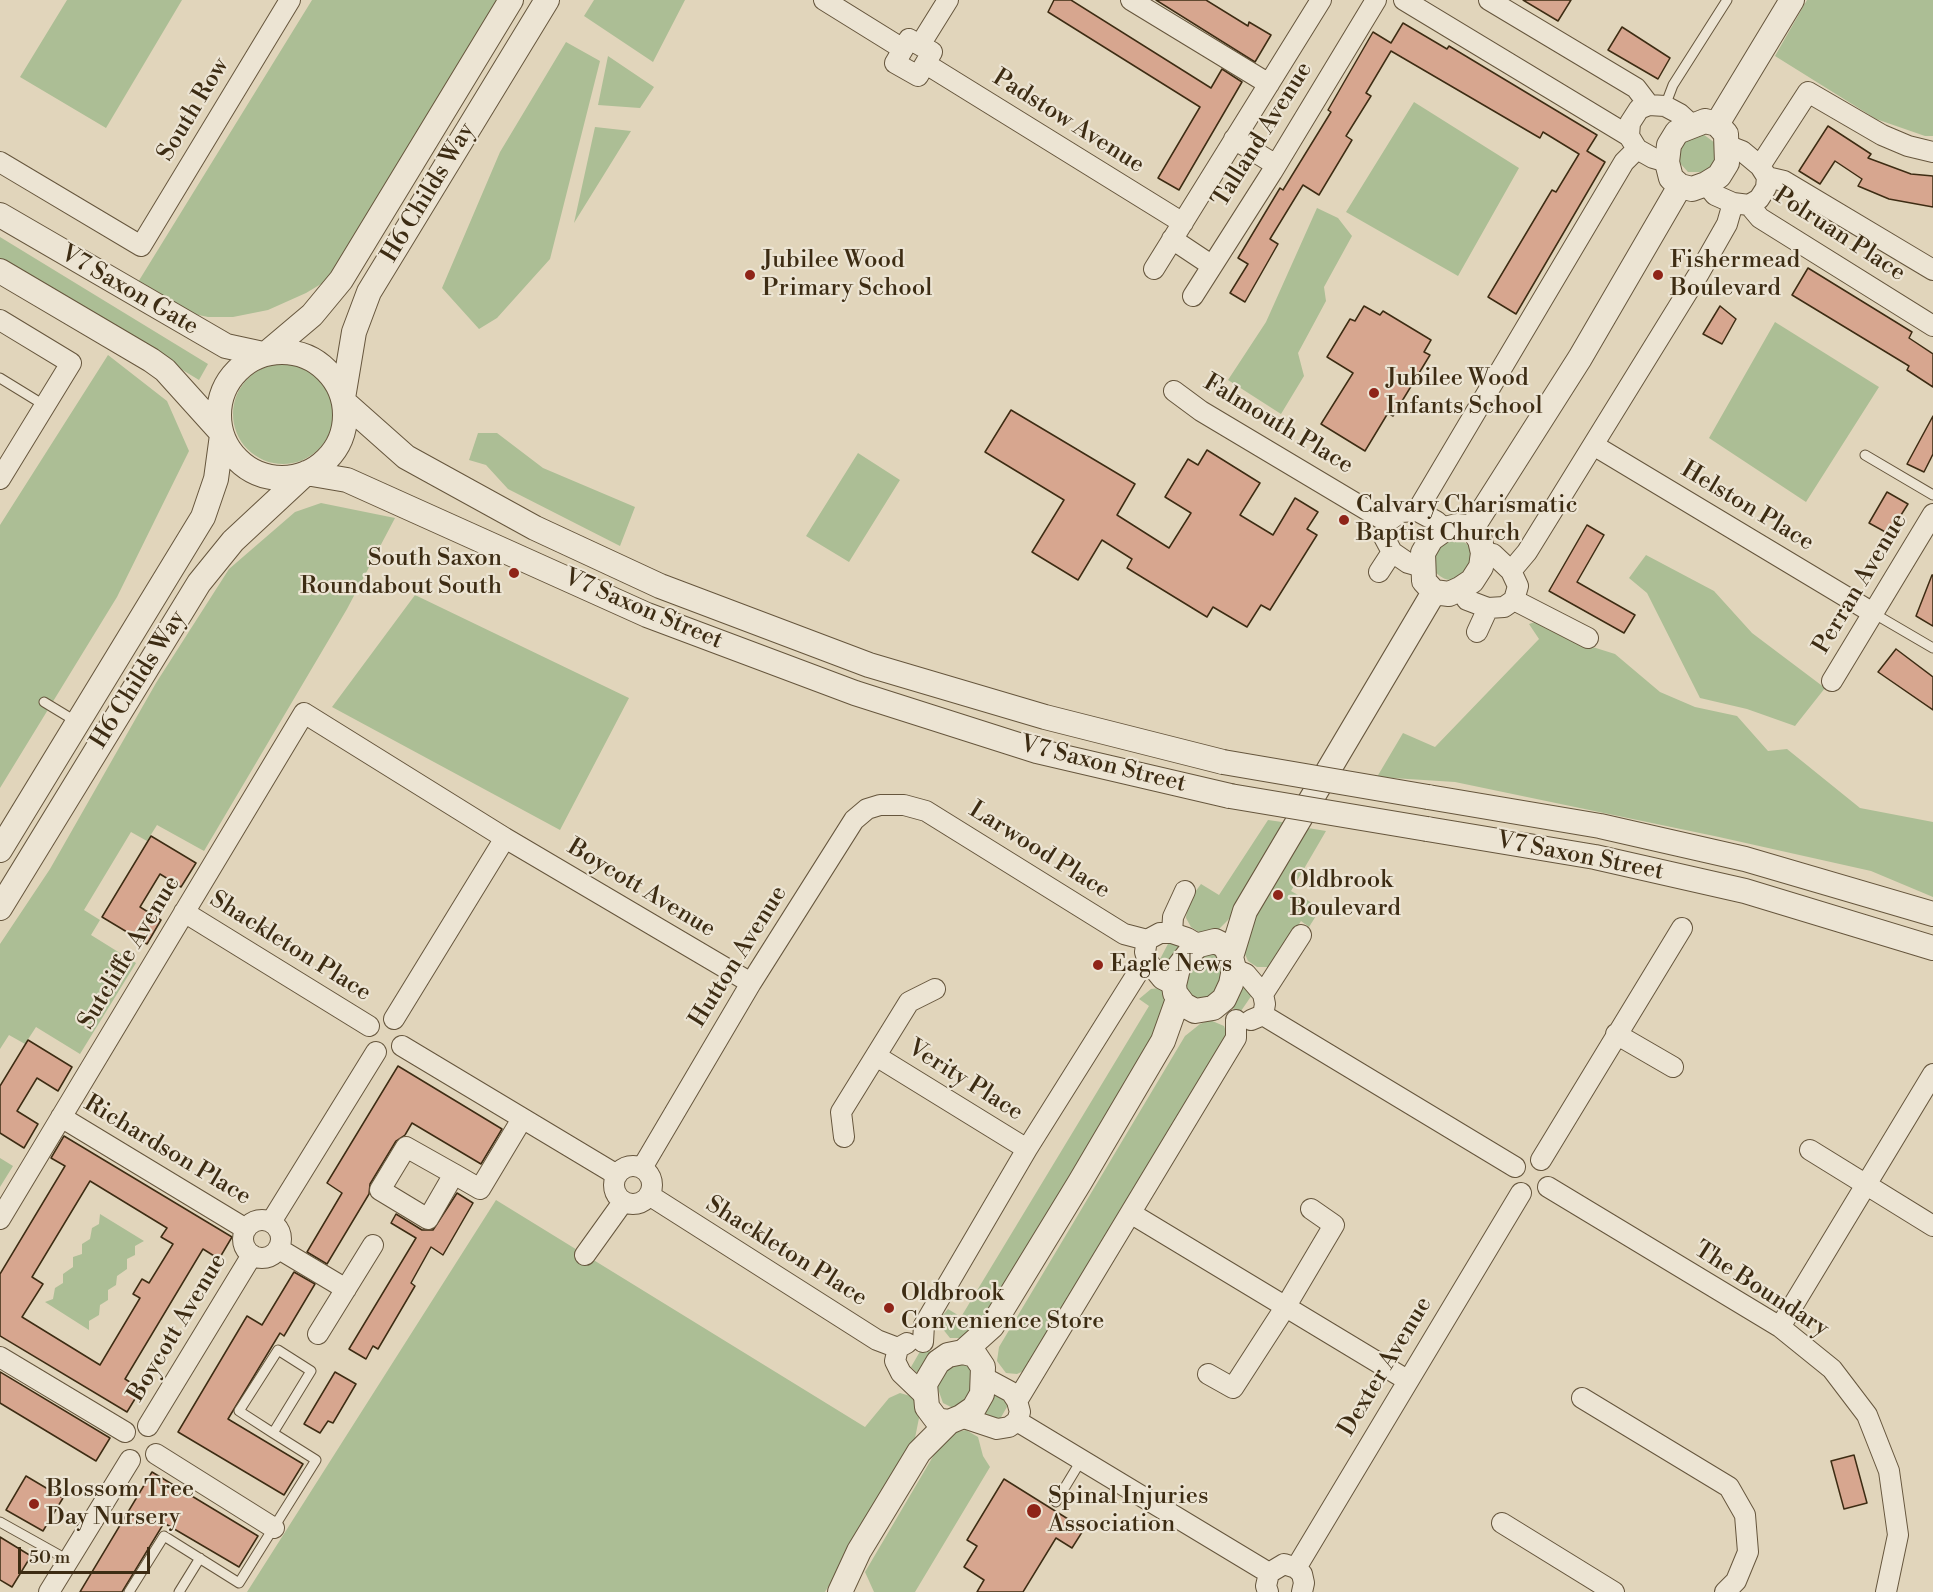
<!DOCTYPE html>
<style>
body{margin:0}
#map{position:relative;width:1933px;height:1592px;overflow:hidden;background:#e1d5bb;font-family:"Libre Bodoni",serif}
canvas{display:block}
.scale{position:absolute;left:18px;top:1547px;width:132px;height:27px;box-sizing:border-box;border:3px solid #3d2c13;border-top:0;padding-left:8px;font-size:18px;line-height:21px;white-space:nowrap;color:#3d2c13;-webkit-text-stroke:4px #ece4d3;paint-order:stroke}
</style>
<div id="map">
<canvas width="1933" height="1592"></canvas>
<div class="scale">50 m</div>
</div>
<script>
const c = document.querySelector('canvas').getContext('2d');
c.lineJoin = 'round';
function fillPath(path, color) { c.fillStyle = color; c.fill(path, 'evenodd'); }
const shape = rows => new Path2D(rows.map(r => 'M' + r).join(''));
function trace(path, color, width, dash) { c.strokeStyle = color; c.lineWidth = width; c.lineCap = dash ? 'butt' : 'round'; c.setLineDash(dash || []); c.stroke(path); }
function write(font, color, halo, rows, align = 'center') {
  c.font = font + ' "Libre Bodoni",serif'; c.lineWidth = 4.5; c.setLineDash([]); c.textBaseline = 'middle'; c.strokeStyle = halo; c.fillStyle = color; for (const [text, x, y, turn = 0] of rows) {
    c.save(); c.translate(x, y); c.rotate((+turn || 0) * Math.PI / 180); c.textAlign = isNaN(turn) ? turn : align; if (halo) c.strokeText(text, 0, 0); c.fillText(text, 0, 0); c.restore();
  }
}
const green = shape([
 [67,0,182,0,106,128,20,77],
 [312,0,497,0,331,278,306,293,268,310,233,317,208,317,180,311,135,287],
 [594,0,685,0,653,62,584,16],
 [1807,0,1933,0,1933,136,1925,136,1876,119,1775,56],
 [566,42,600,61,550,259,497,318,479,329,442,288,500,152],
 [608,56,654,87,640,108,598,105],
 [1414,102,1519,168,1458,276,1346,212],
 [595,127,631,131,574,223],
 [1703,134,1715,143,1715,163,1705,172,1688,172,1679,162,1679,144],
 [1317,208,1338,218,1352,236,1324,287,1326,301,1298,353,1304,376,1281,414,1228,380,1266,322],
 [0,237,208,364,199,380,0,259],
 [1775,322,1879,387,1806,502,1709,438],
 [108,355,167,401,189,451,117,597,0,788,0,525],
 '233 414a50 50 0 1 1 100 0a50 50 0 1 1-100 0Z',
 [478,433,497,433,543,468,635,507,620,546,508,489,486,465,469,460],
 [858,453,900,480,849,562,806,536],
 [321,503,395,518,347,609,204,851,157,825,147,841,131,832,84,910,100,920,91,935,136,963,80,1054,36,1027,25,1044,9,1035,0,1049,0,944,50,869,156,683,229,569,295,512],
 '1431 559a21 21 0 1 1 42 0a21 21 0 1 1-42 0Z',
 [1646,555,1714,591,1752,633,1825,688,1795,726,1747,709,1700,698,1647,593,1629,578],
 [415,595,629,698,560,830,332,707],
 [1541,620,1580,643,1615,654,1660,692,1695,707,1737,716,1768,751,1787,749,1860,808,1933,822,1933,897,1871,871,1719,837,1455,782,1377,777,1403,733,1435,747,1539,639,1529,624],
 [1268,820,1289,823,1228,920,1219,929,1202,934,1191,927,1186,918,1187,909,1192,896,1201,884,1219,895],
 [1308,828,1326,831,1291,891,1321,908,1309,927,1301,921,1275,962,1269,967,1257,967,1248,961,1244,952,1247,931],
 [1169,942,1184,947,1170,971,1159,961],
 [1214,952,1226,961,1222,987,1202,1002,1186,996,1185,975,1200,956],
 [1243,982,1254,992,1241,1011,1228,1007],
 [1159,988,1166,992,1172,1004,984,1322,965,1338,950,1338,942,1328,943,1315,948,1309,961,1317,1149,1006,1139,999,1151,989],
 [1210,1020,1224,1026,1227,1035,1030,1368,1017,1374,1006,1373,997,1361,999,1347,1185,1036,1200,1024],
 [0,1158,13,1166,0,1187],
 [496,1200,865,1427,889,1398,900,1393,914,1397,921,1408,913,1448,825,1592,247,1592],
 [100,1214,144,1241,135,1246,135,1255,127,1259,127,1269,117,1276,116,1285,108,1290,108,1300,100,1305,99,1315,89,1321,89,1330,45,1302,53,1299,55,1288,63,1283,63,1274,73,1267,73,1257,82,1254,82,1244,90,1239,92,1228,99,1224],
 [922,1348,937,1354,923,1378,911,1367],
 [961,1354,981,1386,955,1409,943,1403,937,1386,943,1368],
 [998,1388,1011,1400,1000,1419,983,1413],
 [966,1430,978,1437,983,1456,990,1467,915,1592,874,1592,865,1572,938,1448,953,1433]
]);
const building = shape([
 [1054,0,1071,0,1211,88,1222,69,1242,82,1179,190,1158,178,1200,107,1048,12,1054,0],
 [1156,0,1206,0,1248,26,1249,22,1271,35,1255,62,1156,0],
 [1523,0,1571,0,1558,21,1523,0],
 [1403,23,1447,49,1449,46,1597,135,1587,151,1605,162,1516,314,1488,297,1552,190,1556,192,1579,154,1543,132,1540,138,1391,51,1366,93,1371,96,1346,136,1352,140,1319,195,1303,185,1270,239,1278,244,1245,302,1230,293,1248,264,1238,258,1280,188,1283,190,1331,112,1328,110,1373,32,1391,43,1403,23],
 [1622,27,1670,58,1658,79,1608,50,1622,27],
 [1828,126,1871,154,1868,158,1911,174,1933,176,1933,207,1889,199,1858,186,1862,179,1835,161,1820,184,1799,171,1828,126],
 [1808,268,1912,332,1909,338,1933,354,1933,387,1907,370,1909,366,1792,295,1808,268],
 [1364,306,1380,315,1383,311,1431,340,1424,352,1430,355,1393,416,1388,413,1365,451,1321,424,1353,373,1327,357,1350,319,1355,321,1364,306],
 [1720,306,1736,319,1722,344,1703,334,1720,306],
 [1011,410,1135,484,1117,515,1169,548,1191,513,1165,497,1188,459,1198,465,1207,450,1260,483,1240,515,1273,535,1295,498,1318,512,1307,529,1317,535,1270,610,1261,605,1247,627,1213,607,1207,617,1127,568,1132,559,1102,540,1078,580,1032,552,1064,500,985,452,1011,410],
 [1933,416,1933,454,1924,472,1907,464,1933,416],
 [1887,492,1908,504,1889,534,1869,523,1887,492],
 [1587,525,1604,535,1577,582,1635,615,1624,633,1549,591,1587,525],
 [1932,575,1933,575,1933,626,1916,616,1932,575],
 [1896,649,1933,677,1933,710,1878,672,1896,649],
 [151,836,196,863,181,887,160,874,140,907,161,920,147,944,102,917,151,836],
 [28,1040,72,1067,58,1091,37,1078,17,1111,38,1124,24,1148,0,1133,0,1086,28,1040],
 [398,1066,502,1129,481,1164,412,1123,405,1135,396,1141,370,1184,369,1194,327,1264,307,1252,342,1193,327,1183,398,1066],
 [64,1136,232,1237,219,1259,203,1249,125,1379,141,1389,127,1412,0,1336,0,1274,65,1166,51,1158,64,1136],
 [90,1181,167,1228,161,1237,173,1244,149,1283,142,1279,133,1294,140,1298,100,1365,22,1317,43,1284,32,1277,90,1181],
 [457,1193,473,1203,443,1255,431,1247,411,1283,415,1286,378,1349,373,1346,366,1359,349,1349,416,1238,391,1223,396,1214,422,1230,433,1230,457,1193],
 [294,1272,315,1284,284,1336,280,1333,228,1419,303,1464,284,1495,178,1432,247,1316,262,1325,294,1272],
 [0,1372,110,1438,96,1461,0,1403,0,1372],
 [335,1372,356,1384,333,1423,328,1421,320,1433,304,1424,335,1372],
 [1854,1455,1867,1503,1844,1509,1831,1461,1854,1455],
 [152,1472,258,1536,239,1567,164,1523,122,1592,80,1592,152,1472],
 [26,1476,63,1498,43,1531,6,1510,26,1476],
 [1004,1479,1084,1529,1072,1548,1056,1538,1023,1592,977,1592,984,1580,964,1567,977,1546,967,1540,1004,1479],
 [0,1537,31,1556,12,1587,0,1580,0,1537]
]);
const service = shape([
 [1665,106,1673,85,1727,0],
 [0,378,44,405],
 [1865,455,1933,495],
 [1873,613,1933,648],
 [44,702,77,722],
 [1056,1502,1082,1459],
 [0,1522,68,1560],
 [129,1592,164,1536,239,1583,316,1460,273,1433,239,1411,278,1350,311,1371,273,1433],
 [179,1592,200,1558]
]);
const minor = shape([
 [824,0,903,49],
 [1131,0,1269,84],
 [1404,0,1629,136],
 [1489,0,1636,88,1649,105],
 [909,39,932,52,918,76,895,63,909,39],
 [920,45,948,0],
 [926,64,1183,223],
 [1234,139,1276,165],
 [0,162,141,246,290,0],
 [1667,162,1653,158,1637,149,1629,136,1630,123,1639,109,1649,105,1665,106,1680,114,1692,125],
 [1760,166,1808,92,1882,135,1908,146,1933,152],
 [1767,177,1784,181,1933,270],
 [1706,184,1715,195,1733,203,1749,205,1759,199,1766,188,1767,177,1760,166,1742,151,1729,146],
 [1749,205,1760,218,1933,326],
 [1172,239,1211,265],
 [1154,269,1321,0],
 [1193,296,1272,172,1376,0],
 [0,320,71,363,0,479],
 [1174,391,1201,411,1387,522],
 [1595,446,1873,613],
 [1417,511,1624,162,1637,149],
 [1422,567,1408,563,1392,552,1384,537,1387,522,1401,512,1417,511,1436,521,1445,529],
 [1511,571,1527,552,1698,275,1727,224,1733,203],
 [1379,572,1392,552],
 [1460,589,1467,600,1488,608,1504,607,1514,600,1518,586,1511,571,1493,554,1483,553],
 [1514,600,1588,638],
 [1477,632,1488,608],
 [1832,681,1933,514],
 [184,912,369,1026],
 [1172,933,1173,917,1185,891],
 [1234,969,1246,974,1263,994,1265,1004,1263,1015,1251,1020],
 [1174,985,1162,979,1148,962,1145,952,1147,940,1160,933,1172,933,1187,938,1199,945],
 [1263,994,1301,935],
 [1263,1015,1515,1167],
 [394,1019,505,838],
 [1616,1034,1673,1067],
 [402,1046,617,1175],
 [876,1056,1027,1149],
 [61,1117,246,1229],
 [844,1137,841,1112,909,1002,935,989],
 [1810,1150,1933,1226],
 [1541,1160,1682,928],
 '614 1185a19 19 0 1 1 38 0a19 19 0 1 1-38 0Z',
 [642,1168,751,983,854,820,867,809,880,805,904,805,926,811,1124,934,1147,940],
 [454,1174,406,1147,380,1190,428,1219,454,1174,480,1189,522,1119],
 [1548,1187,1780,1327,1832,1369,1867,1415,1889,1471,1898,1535,1886,1592],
 [649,1195,877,1340,898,1348],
 [1132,1214,1407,1380],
 [0,1219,304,713,505,838,751,983],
 '243 1239a19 19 0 1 1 38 0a19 19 0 1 1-38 0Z',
 [271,1222,376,1052],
 [279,1249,346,1289],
 [585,1255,623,1202],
 [1780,1327,1933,1074],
 [318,1334,373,1245],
 [923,1342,924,1325,1027,1149,1140,969,1148,962],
 [907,1343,898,1348,895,1361,901,1373,924,1395],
 [0,1357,125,1432],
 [1208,1374,1233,1388,1286,1306,1334,1225,1311,1209],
 [1582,1398,1729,1487,1745,1515,1748,1552,1736,1581,1725,1592],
 [1017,1401,1236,1038,1236,1020],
 [961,1417,997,1429,1009,1427,1017,1421,1020,1412,1017,1401,1011,1392,985,1378],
 [1017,1421,1269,1573],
 [148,1426,252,1255],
 [156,1454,274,1528],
 [1502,1523,1614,1592],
 [1296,1568,1521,1193],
 [49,1592,130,1460],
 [1268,1592,1266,1586,1269,1573,1284,1564,1296,1568,1302,1574,1304,1583,1302,1592]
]);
const tertiary = shape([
 [1705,121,1717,124,1726,134,1727,163,1719,176,1706,184,1692,189,1680,186,1671,178,1667,162,1669,145,1677,132,1705,121],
 [1717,124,1792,0],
 [0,215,226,346,263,354],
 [0,271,151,360,165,370,220,431],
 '219 415a63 63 0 1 1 126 0a63 63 0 1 1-126 0Z',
 [267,353,312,315,341,280,511,0],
 [343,398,354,332,369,292,547,0],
 [344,402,406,457,535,528,660,586,869,665,1045,717,1223,762],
 [306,473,347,480,647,615,855,693,1037,751,1230,796],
 [1457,526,1472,528,1480,540,1483,553,1481,567,1472,581,1460,589,1449,594,1434,592,1424,581,1423,553,1431,539,1445,529,1457,526],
 [1472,528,1580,358,1680,186],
 [1428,797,1600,826,1745,859,1933,914],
 [1427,829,1595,857,1745,891,1933,948],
 [0,850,203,517,216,479,222,435],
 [0,908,199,583,233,541,305,474],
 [1215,941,1225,946,1232,961,1234,969,1231,984,1224,999,1213,1008,1195,1011,1184,1005,1175,993,1174,985,1178,968,1191,951,1199,945,1215,941],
 [1231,957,1245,911,1434,592],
 [963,1352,992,1326,1080,1182,1163,1041,1178,999],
 [963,1352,975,1355,983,1367,982,1394,974,1408,961,1417,949,1422,941,1421,936,1419,927,1407,925,1384,938,1362,948,1355,963,1352],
 [840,1592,859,1551,919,1452,949,1422]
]);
const tertiaryBridge = shape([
 [1223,762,1428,797],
 [1230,796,1427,829]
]);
const markers = [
 [750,275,6,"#8f2418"],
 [1658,275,6,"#8f2418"],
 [1374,393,6,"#8f2418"],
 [1344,520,6,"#8f2418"],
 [514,573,6,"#8f2418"],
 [1278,895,6,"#8f2418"],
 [1098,965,6,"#8f2418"],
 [889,1308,6,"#8f2418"],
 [34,1504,6,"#8f2418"],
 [1034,1511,8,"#8f2418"]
];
const streetNames = [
 ["South Row",194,110,-59],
 ["Padstow Avenue",1068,122,32],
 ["Talland Avenue",1263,135,-58],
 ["H6 Childs Way",429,193,-59],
 ["Polruan Place",1839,235,33],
 ["V7 Saxon Gate",129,291,30],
 ["Falmouth Place",1278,425,31],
 ["Helston Place",1747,507,31],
 ["Perran Avenue",1861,584,-59],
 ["V7 Saxon Street",643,610,23],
 ["H6 Childs Way",139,680,-58],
 ["V7 Saxon Street",1103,765,14],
 ["Larwood Place",1039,851,32],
 ["V7 Saxon Street",1580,857,11],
 ["Boycott Avenue",641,889,31],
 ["Shackleton Place",290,947,32],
 ["Sutcliffe Avenue",130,953,-59],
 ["Hutton Avenue",739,957,-58],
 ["Verity Place",965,1081,32],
 ["Richardson Place",167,1151,31],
 ["Shackleton Place",786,1252,32],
 ["The Boundary",1761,1290,33],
 ["Boycott Avenue",178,1328,-59],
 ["Dexter Avenue",1386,1367,-59]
];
const poiNames = [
 ["Jubilee Wood",762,261],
 ["Primary School",762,289],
 ["Fishermead",1670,261],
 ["Boulevard",1670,289],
 ["Jubilee Wood",1386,379],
 ["Infants School",1386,407],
 ["Calvary Charismatic",1356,506],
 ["Baptist Church",1356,534],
 ["South Saxon",502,559,"right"],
 ["Roundabout South",502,587,"right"],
 ["Oldbrook",1290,881],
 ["Boulevard",1290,909],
 ["Eagle News",1110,965],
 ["Oldbrook",901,1294],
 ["Convenience Store",901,1322],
 ["Blossom Tree",46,1490],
 ["Day Nursery",46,1518],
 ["Spinal Injuries",1048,1497],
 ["Association",1048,1525]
];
fillPath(green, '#acbe95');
fillPath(building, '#d7a68f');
trace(building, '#3d2c13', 1.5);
trace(service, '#66563d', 11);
trace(minor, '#66563d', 22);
trace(tertiary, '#66563d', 26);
trace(service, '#ece4d3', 9);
trace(minor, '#ece4d3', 20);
trace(tertiary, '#ece4d3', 24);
trace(tertiaryBridge, '#66563d', 26, []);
trace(tertiaryBridge, '#ece4d3', 24);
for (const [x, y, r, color] of markers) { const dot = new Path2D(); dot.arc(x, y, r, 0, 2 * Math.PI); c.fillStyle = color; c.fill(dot); trace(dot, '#ece4d3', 2); }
write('24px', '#3d2c13', '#ece4d3', streetNames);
write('24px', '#3d2c13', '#ece4d3', poiNames, 'left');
</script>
